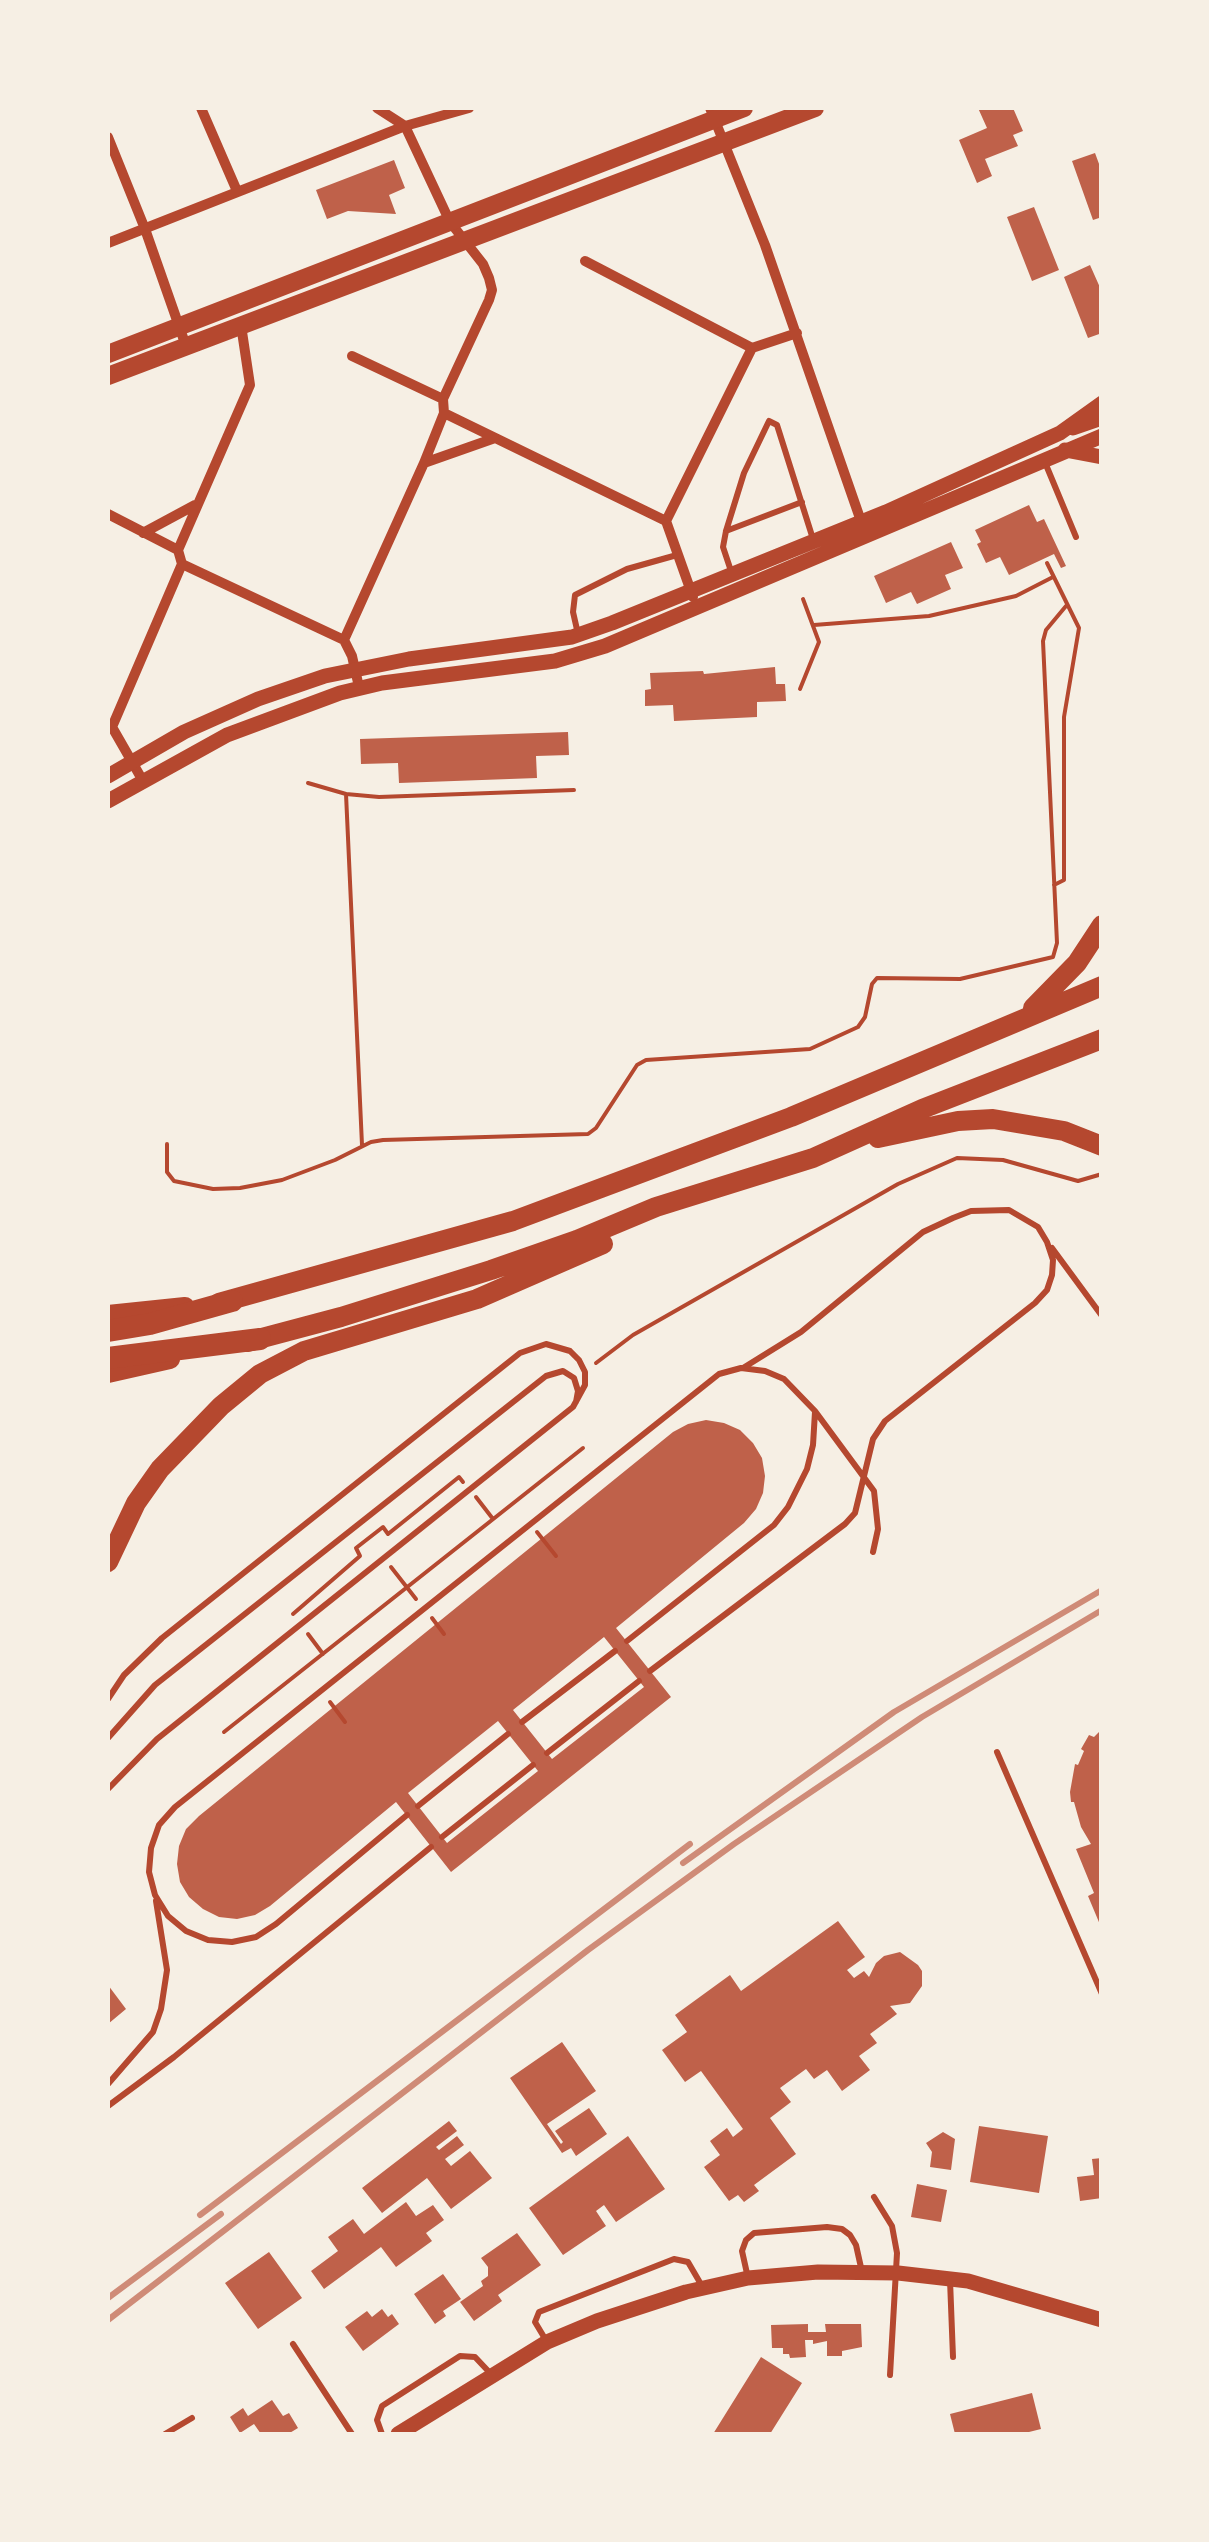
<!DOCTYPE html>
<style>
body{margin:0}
#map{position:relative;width:1209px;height:2542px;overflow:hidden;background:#f6efe4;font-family:"Asap Condensed",sans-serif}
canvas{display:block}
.frame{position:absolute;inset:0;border:110px solid #f6efe4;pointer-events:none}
</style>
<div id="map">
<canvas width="1209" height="2542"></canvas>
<div class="frame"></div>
</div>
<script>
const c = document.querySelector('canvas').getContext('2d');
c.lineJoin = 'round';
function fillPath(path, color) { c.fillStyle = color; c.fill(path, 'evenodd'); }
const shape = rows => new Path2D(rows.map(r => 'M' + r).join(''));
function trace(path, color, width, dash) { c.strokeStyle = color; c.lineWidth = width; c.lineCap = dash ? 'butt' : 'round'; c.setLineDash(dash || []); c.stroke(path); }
const building = shape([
 [978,108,1013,108,1023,131,1013,135,1018,146,985,159,992,176,977,183,959,140,987,128],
 [1095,153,1102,172,1102,217,1093,220,1072,161],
 [394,160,405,188,389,195,396,214,348,211,327,219,316,190],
 [1034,207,1059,270,1032,281,1007,217],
 [1090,265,1102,292,1102,333,1088,338,1064,277],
 [1029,505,1037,522,1044,519,1066,566,1061,568,1054,554,1009,575,1000,557,986,563,977,544,981,542,975,530],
 [951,542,963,568,945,575,951,589,917,604,911,592,886,603,874,576],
 [775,667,776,684,785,684,786,701,757,702,757,717,674,721,673,705,645,706,645,690,651,689,650,673,703,671,704,674],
 [568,732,569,755,536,756,537,778,399,783,398,763,361,764,360,739],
 [706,1420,724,1423,740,1430,753,1443,762,1458,765,1476,763,1493,756,1509,744,1523,616,1628,671,1697,451,1872,396,1802,270,1906,255,1915,237,1919,219,1917,203,1909,189,1897,180,1882,177,1864,179,1846,186,1829,199,1816,673,1432,688,1424],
 [604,1637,644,1687,552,1759,513,1710],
 [498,1721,538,1771,447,1843,408,1793],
 [1102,1729,1101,1891,1101,1927,1088,1896,1094,1893,1076,1849,1091,1844,1081,1827,1074,1802,1071,1802,1070,1792,1075,1764,1078,1765,1084,1751,1081,1749,1089,1735,1094,1737],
 [838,1921,865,1957,847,1970,854,1978,864,1971,869,1977,876,1963,884,1956,900,1952,918,1965,922,1971,922,1986,910,2003,890,2006,897,2014,870,2034,877,2043,859,2056,870,2070,842,2091,827,2070,814,2079,806,2069,780,2088,791,2102,770,2118,796,2154,754,2185,759,2191,744,2202,738,2195,729,2201,704,2167,720,2155,710,2141,727,2128,733,2137,743,2129,701,2071,685,2082,662,2050,687,2032,675,2015,730,1975,741,1991],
 [108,1985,126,2009,108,2024],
 [562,2042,596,2091,547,2124,561,2144,563,2142,555,2131,589,2108,607,2134,576,2156,571,2148,562,2153,510,2078],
 [449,2121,457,2131,436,2147,439,2150,457,2136,464,2145,445,2159,451,2166,470,2151,492,2178,451,2209,427,2178,382,2213,362,2188],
 [979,2126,1048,2136,1039,2193,970,2182],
 [943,2132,955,2139,951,2170,930,2167,932,2152,926,2143],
 [628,2136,665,2189,616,2222,604,2205,596,2211,606,2226,563,2255,529,2208],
 [1102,2158,1102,2198,1080,2201,1077,2177,1094,2175,1092,2159],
 [917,2184,947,2190,941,2222,911,2217],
 [406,2202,416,2216,433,2205,444,2220,426,2233,432,2241,396,2267,381,2247,324,2289,311,2271,338,2251,328,2237,353,2219,364,2234],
 [517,2233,541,2265,498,2295,502,2301,474,2321,460,2302,483,2286,481,2281,488,2276,488,2267,481,2258],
 [269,2252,302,2298,258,2329,225,2283],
 [443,2274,461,2299,443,2311,446,2316,435,2324,414,2294],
 [382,2309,388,2317,392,2314,399,2324,363,2351,345,2327,367,2311,372,2317],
 [808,2324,808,2332,826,2332,825,2324,861,2324,862,2347,842,2351,842,2356,827,2356,827,2341,813,2344,813,2340,805,2340,806,2357,790,2358,789,2354,783,2354,783,2348,772,2348,771,2325],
 [761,2357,802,2383,770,2434,713,2434],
 [1032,2393,1041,2429,1021,2434,955,2434,950,2414],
 [272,2400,283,2416,289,2413,298,2428,288,2434,261,2434,254,2424,240,2433,230,2417,243,2408,248,2416]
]);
const path = shape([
 [1047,563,1079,628,1064,717,1064,880,1054,885],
 [814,625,929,616,1016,596,1053,577],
 [800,689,819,642,803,599],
 [308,783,346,794,362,1145],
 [346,794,379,797,574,790],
 [167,1144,167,1172,174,1181,213,1189,240,1188,282,1180,335,1160,371,1142,383,1140,588,1134,596,1128,637,1065,646,1060,810,1049,858,1027,865,1017,872,984,877,978,960,979,1053,957,1057,943,1043,641,1046,630,1066,606],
 [596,1363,633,1335,898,1184,957,1158,1003,1160,1078,1181,1102,1174],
 [476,1497,493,1519],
 [537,1532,556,1556],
 [391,1567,416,1599],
 [293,1614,360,1556,356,1548,383,1527,388,1534,459,1477,463,1482],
 [432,1618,444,1634],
 [308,1634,323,1654],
 [330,1702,345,1722],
 [224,1732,583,1448]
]);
const service = shape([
 [1044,460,1076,537],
 [726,531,802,502],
 [732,574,723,547,726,531,744,473,769,421,777,425,813,539],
 [578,634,573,612,575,595,627,569,677,555],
 [1052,1248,1102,1316],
 [627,1641,774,1525,788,1507,807,1469,813,1445,815,1412],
 [650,1671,845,1524,855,1513,873,1439,885,1421,1035,1303,1047,1290,1052,1275,1053,1260,1047,1242,1038,1227,1009,1210,971,1211,953,1218,923,1232,801,1332,743,1368],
 [108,1699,124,1675,162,1638,520,1353,546,1344,570,1351,579,1360,585,1372,585,1385,573,1407,157,1739,108,1789],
 [522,1722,615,1651],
 [108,1738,155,1685,546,1376,563,1371,574,1378,578,1391,576,1402],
 [997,1752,1102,1994],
 [547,1753,639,1681],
 [418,1806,508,1734],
 [407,1815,276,1924,256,1937,232,1942,208,1940,186,1931,168,1916,155,1895,149,1872,151,1848,159,1825,175,1807,719,1374,741,1368,765,1371,784,1379,815,1411,874,1491,878,1529,873,1552],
 [442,1837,533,1765],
 [108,2084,153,2032,161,2009,167,1970,156,1901],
 [108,2106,174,2057,431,1847],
 [874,2197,892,2226,897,2253,890,2375],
 [748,2278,742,2251,746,2240,754,2233,827,2227,842,2229,850,2235,856,2245,862,2272],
 [950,2280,953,2357],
 [547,2342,535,2322,539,2312,674,2259,688,2262,702,2286],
 [293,2344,352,2434],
 [165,2434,192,2418],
 [382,2434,377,2420,382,2406,460,2356,475,2357,491,2374]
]);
const minor = shape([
 [201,108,237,191],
 [377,108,405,126,450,222,483,264,489,278,492,290,489,300,443,399],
 [710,108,765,245,862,524],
 [108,137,145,229,186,346],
 [108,243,405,126,469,108],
 [585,261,752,348,797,333],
 [352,356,443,399,444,413,666,521],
 [424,463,495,438],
 [108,514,178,550,182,564,344,640,352,656,359,687],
 [143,533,195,505],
 [178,550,250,385,241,325],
 [693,597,666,521,752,348],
 [344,640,424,463,444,413],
 [143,781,112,727,182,564]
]);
const tertiary = shape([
 [1073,428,1102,418],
 [1065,450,1102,457],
 [108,776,184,732,258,699,325,676,409,659,572,637,612,623,886,512,1060,433,1102,403],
 [108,801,227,735,340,693,382,683,555,661,605,646,1102,436],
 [398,2434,547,2342,597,2321,686,2292,748,2278,818,2272,898,2273,968,2281,1102,2320]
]);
const secondary = shape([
 [108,354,744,108],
 [108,376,815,108]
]);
const trunk = shape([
 [1033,1008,1077,963,1102,925],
 [878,1138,958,1121,993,1119,1064,1131,1102,1146],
 [219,1303,513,1221,791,1117,1102,986],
 [108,1315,185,1307],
 [247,1342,341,1317,491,1270,577,1240,656,1207,813,1158,922,1109,1102,1039],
 [108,1373,170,1359],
 [108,1562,136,1503,160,1469,221,1406,260,1374,304,1351,477,1299,603,1244]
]);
const motorway = shape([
 [108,1331,150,1324,232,1301],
 [108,1358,260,1339]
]);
const rail = shape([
 [683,1863,894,1712,1102,1590],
 [200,2215,690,1844],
 [108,2298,221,2214],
 [108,2320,588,1950,734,1844,922,1717,1102,1610]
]);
fillPath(building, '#bf614a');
trace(path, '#b5482f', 4);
trace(service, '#b5482f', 6);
trace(minor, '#b5482f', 10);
trace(tertiary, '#b5482f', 15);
trace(secondary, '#b5482f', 18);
trace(trunk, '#b5482f', 20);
trace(motorway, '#b5482f', 22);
trace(rail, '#cf8b77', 6);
</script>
